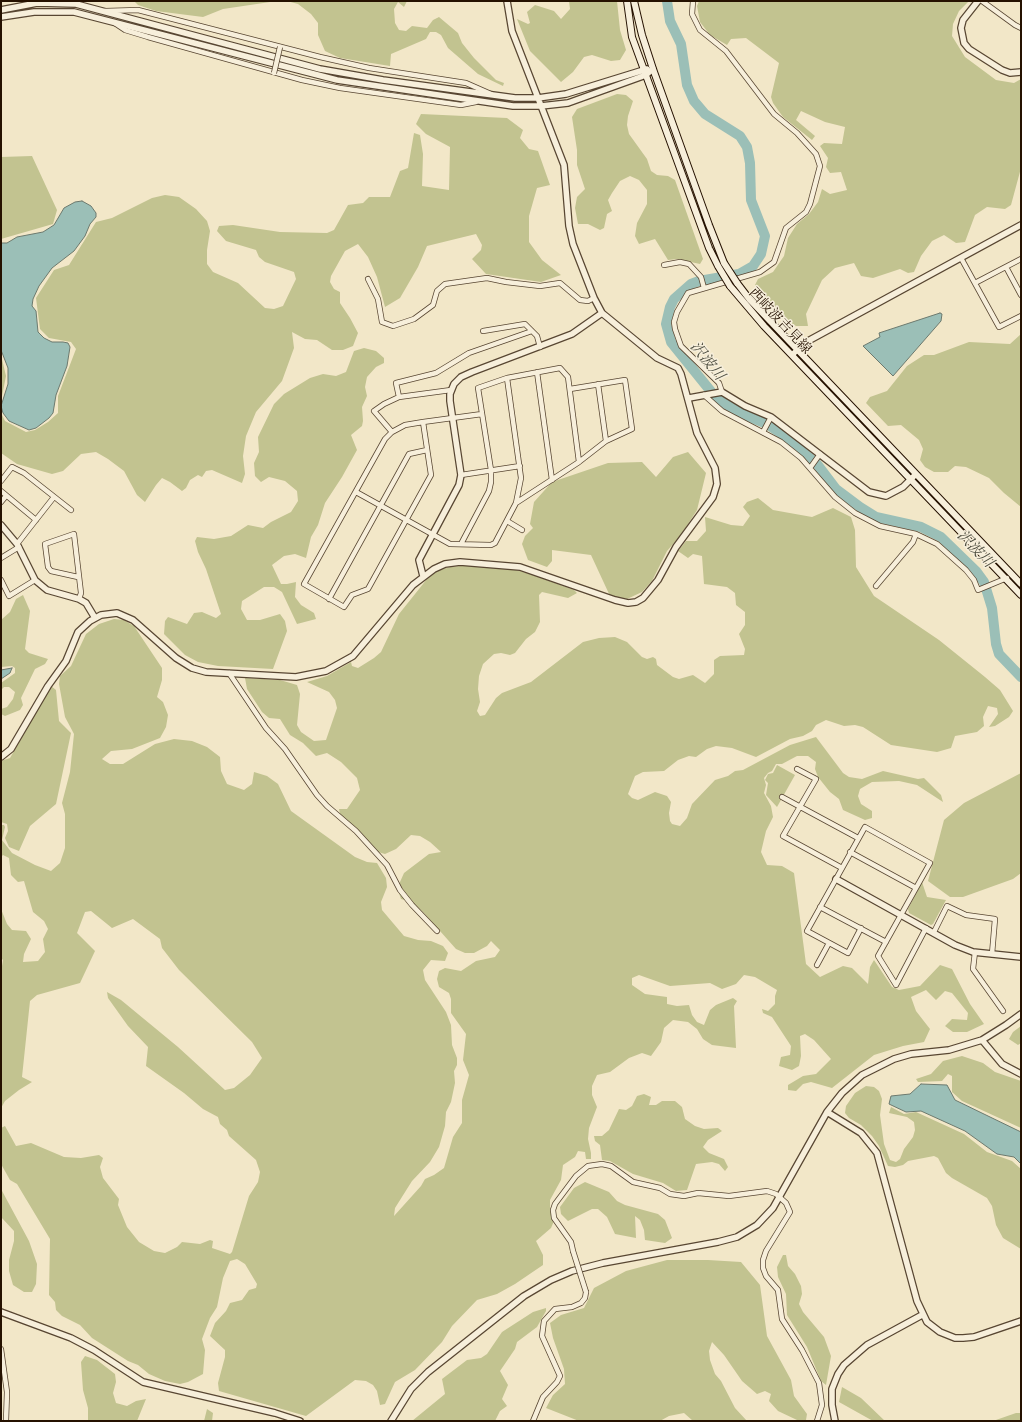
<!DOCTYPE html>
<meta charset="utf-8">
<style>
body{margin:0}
#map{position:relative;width:1022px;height:1422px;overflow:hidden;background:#f2e7c8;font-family:Vollkorn,serif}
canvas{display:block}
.frame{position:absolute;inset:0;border:2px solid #251100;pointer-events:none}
</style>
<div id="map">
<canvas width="1022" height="1422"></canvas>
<div class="frame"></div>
</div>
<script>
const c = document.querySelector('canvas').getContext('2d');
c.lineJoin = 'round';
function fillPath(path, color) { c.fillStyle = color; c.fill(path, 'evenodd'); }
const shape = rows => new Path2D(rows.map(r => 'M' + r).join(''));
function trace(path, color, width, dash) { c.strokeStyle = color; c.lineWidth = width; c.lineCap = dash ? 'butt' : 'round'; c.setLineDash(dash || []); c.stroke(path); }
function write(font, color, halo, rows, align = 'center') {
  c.font = font + ' Vollkorn,"Noto Serif JP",serif'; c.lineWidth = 3; c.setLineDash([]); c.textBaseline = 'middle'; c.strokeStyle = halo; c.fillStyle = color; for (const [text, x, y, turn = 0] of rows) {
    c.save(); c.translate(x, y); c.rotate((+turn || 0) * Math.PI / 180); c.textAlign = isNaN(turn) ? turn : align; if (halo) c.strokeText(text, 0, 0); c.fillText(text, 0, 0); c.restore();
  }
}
const green = shape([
 [134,1,277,1,223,9,203,17,156,11,138,5],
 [287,1,407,1,404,7,398,2,394,9,395,23,399,30,406,31,412,26,427,28,433,20,439,17,458,33,462,43,474,58,496,80,504,83,503,86,478,74,448,48,441,35,436,32,430,32,426,39,391,54,390,66,340,58,325,51,318,35,318,23,311,14,298,4],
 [569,1,617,1,620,30,626,50,620,60,611,61,592,55,584,57,573,72,561,82,530,51,517,19,528,24,530,23,527,12,535,5,554,11,561,19,570,9],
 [699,1,969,1,959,11,953,24,952,36,965,57,996,80,1014,83,1021,79,1021,168,1011,205,1005,209,987,207,975,215,965,242,956,243,944,235,932,241,921,256,914,272,908,273,900,269,873,278,861,276,854,263,835,268,822,280,806,314,808,326,796,326,784,318,755,285,758,279,773,272,784,256,788,238,797,224,809,214,818,202,822,189,830,194,847,190,841,172,830,173,826,167,828,158,820,146,824,143,842,144,845,127,825,122,801,111,796,120,815,136,812,140,783,117,773,103,771,97,779,63,746,38,731,39,727,45,710,35,700,22,697,6],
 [617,94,626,95,633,101,628,116,627,125,629,134,647,159,651,171,657,175,668,176,675,180,703,259,700,264,677,259,668,260,655,239,639,244,635,236,637,223,647,204,647,190,639,180,630,176,620,181,612,193,608,200,612,211,607,214,604,228,600,230,588,224,578,224,575,208,577,197,585,189,577,165,577,150,572,117,577,109],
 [421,114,507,118,523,130,520,138,529,149,538,151,550,185,537,188,529,216,529,242,542,260,561,275,541,282,486,274,472,259,481,250,482,245,476,234,427,246,418,267,400,298,385,307,377,277,368,257,358,244,345,251,331,276,330,282,334,289,340,292,340,303,350,318,358,333,353,346,343,350,332,350,317,340,305,339,292,332,294,348,282,381,256,412,246,436,243,456,245,474,242,483,212,470,206,471,202,477,198,475,190,480,186,488,182,491,170,482,162,478,156,485,145,502,137,495,124,471,108,459,96,452,81,454,63,471,52,474,17,464,1,453,1,413,5,421,26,432,35,430,48,422,58,413,58,396,76,349,71,342,49,338,40,329,36,298,54,270,69,265,96,222,112,218,152,198,165,195,179,197,196,209,207,221,210,231,207,250,207,264,213,272,238,283,265,308,274,309,283,306,296,279,294,272,265,262,259,257,256,250,226,241,217,231,219,226,233,225,280,232,327,233,334,230,348,205,363,203,369,197,390,197,400,171,408,168,414,133,420,135,423,154,422,186,449,190,450,147,426,134,416,124],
 [32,156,57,210,53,224,1,239,1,157],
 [1021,334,1021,507,1004,493,989,478,966,467,955,466,948,472,934,472,925,467,920,460,923,449,919,440,901,425,888,426,866,403,870,397,887,391,907,366,924,355,934,355,969,342,1010,344],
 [364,348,376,351,384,358,384,363,376,367,367,377,365,387,367,396,362,407,363,421,362,426,351,435,357,450,342,477,325,503,318,525,311,537,306,558,295,554,284,556,272,565,281,584,287,584,296,582,295,597,301,605,314,613,316,619,297,624,282,592,274,587,264,587,242,601,241,609,247,620,260,620,280,614,285,621,287,631,273,669,218,666,198,662,185,655,164,634,165,621,168,617,187,624,194,613,202,612,216,618,221,614,206,569,198,552,195,541,197,537,214,539,231,536,248,525,263,528,271,522,291,512,298,501,297,491,285,481,269,477,261,482,255,476,254,463,259,452,258,437,274,404,284,394,310,378,323,374,336,376,346,372,354,351],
 [1,355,6,376,1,401],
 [688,452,706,473,697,510,681,535,667,551,652,581,642,592,627,599,610,596,591,555,552,550,552,561,547,567,528,560,522,544,525,536,533,528,530,524,534,502,552,482,608,463,642,462,656,477,673,457],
 [758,498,773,510,812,517,833,508,851,517,855,530,856,567,874,596,939,640,985,677,1000,690,1013,711,1009,717,995,726,989,727,998,714,997,708,988,706,983,717,984,726,977,732,955,736,951,748,937,752,891,745,863,727,855,725,844,726,826,720,816,725,812,731,803,736,790,739,756,757,732,748,716,746,707,749,696,757,689,756,678,760,664,771,643,772,635,776,628,794,632,798,638,800,655,792,667,796,671,802,669,813,670,821,672,824,680,826,687,818,692,804,715,780,728,776,735,771,743,770,790,745,816,737,843,773,849,777,862,779,883,771,918,779,924,778,941,795,943,802,917,785,899,781,872,782,860,789,858,796,861,804,872,811,872,818,865,820,843,810,839,799,830,792,818,777,815,769,816,762,808,756,797,756,782,764,776,764,772,771,768,773,764,778,766,785,764,793,771,806,773,817,766,831,761,852,767,865,782,866,794,873,806,964,820,977,843,966,852,968,868,984,870,967,874,960,892,987,899,990,920,986,940,965,952,969,970,1004,984,1024,967,1032,953,1032,945,1026,952,1019,967,1020,968,1013,952,993,945,991,936,1000,926,990,911,997,916,1011,930,1029,924,1042,903,1046,874,1055,832,1088,811,1082,803,1084,796,1091,788,1090,788,1085,803,1076,816,1074,831,1059,814,1040,805,1034,800,1036,801,1056,799,1066,792,1070,779,1066,781,1057,790,1055,791,1046,772,1017,763,1013,762,1009,768,1011,775,1004,775,996,777,990,755,977,744,975,736,984,722,989,710,983,670,986,639,975,632,978,632,985,645,994,667,997,667,1004,677,1006,689,1005,692,1015,697,1022,704,1025,710,1010,716,1005,733,998,737,1001,734,1006,736,1048,712,1045,703,1039,697,1029,688,1022,673,1020,664,1028,661,1042,651,1056,642,1053,629,1058,610,1072,597,1075,592,1086,592,1095,597,1107,589,1128,588,1139,591,1153,591,1159,586,1159,585,1152,578,1151,575,1157,563,1165,561,1180,550,1200,550,1207,554,1221,551,1228,536,1241,543,1255,543,1265,515,1284,497,1294,477,1300,452,1326,442,1342,415,1370,395,1382,385,1404,380,1405,377,1391,373,1385,366,1381,355,1380,306,1416,219,1391,218,1383,225,1357,225,1350,210,1336,215,1323,226,1311,230,1303,242,1300,249,1290,256,1288,257,1284,245,1264,237,1259,230,1261,223,1278,217,1307,210,1318,202,1339,205,1350,203,1374,188,1382,180,1384,165,1381,149,1374,138,1365,128,1361,92,1338,80,1325,62,1316,56,1310,55,1302,49,1295,50,1239,17,1184,10,1180,1,1164,1,1128,5,1126,16,1146,31,1143,64,1157,81,1158,99,1155,103,1158,100,1167,103,1178,119,1199,118,1205,127,1227,139,1242,154,1251,165,1253,177,1247,182,1242,200,1244,210,1240,213,1241,212,1248,230,1254,232,1252,249,1196,258,1182,260,1172,256,1160,229,1136,227,1130,220,1124,218,1117,203,1109,184,1093,146,1066,148,1047,128,1026,108,998,107,992,121,1000,178,1047,225,1090,234,1088,250,1075,262,1058,252,1042,179,970,162,948,160,939,133,919,112,928,91,911,85,912,77,933,95,951,80,983,37,995,30,1001,22,1077,32,1082,19,1090,5,1101,1,1108,1,972,3,960,1,958,1,909,7,924,12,930,26,931,31,939,24,954,23,962,38,961,45,952,43,939,48,929,44,921,33,912,24,881,18,882,11,875,9,858,3,855,1,857,1,825,4,825,5,827,2,840,12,853,35,865,51,871,60,863,65,848,65,814,62,803,70,772,74,734,65,717,59,684,60,676,71,666,86,634,99,624,114,619,124,620,134,626,162,668,162,680,157,697,163,702,168,715,166,727,160,738,132,749,111,751,102,759,110,764,123,764,155,744,174,739,192,741,207,747,220,757,221,771,227,784,244,790,252,784,254,772,267,776,278,784,291,811,355,857,367,862,377,863,386,878,387,887,381,902,382,910,404,936,418,940,431,941,443,946,448,953,445,961,431,960,423,970,425,980,446,1012,451,1025,452,1045,457,1058,457,1065,454,1071,455,1083,451,1102,446,1112,445,1126,439,1147,430,1162,412,1181,395,1208,394,1216,421,1186,425,1179,434,1175,444,1168,453,1137,462,1123,462,1100,469,1075,463,1060,466,1034,451,1013,451,999,449,993,439,987,437,979,439,971,445,968,461,971,476,961,495,957,500,950,491,941,487,946,474,953,465,953,456,949,424,913,412,902,401,899,399,893,400,882,404,873,429,854,441,852,430,842,420,836,411,835,396,849,385,854,378,852,340,814,339,809,347,809,360,790,357,778,341,762,327,753,316,756,303,743,290,735,280,719,269,718,262,712,247,689,245,678,280,680,297,685,300,694,297,725,301,732,314,741,326,740,337,708,335,700,329,692,307,682,327,676,351,662,352,666,358,668,374,658,381,652,399,614,427,579,437,571,450,567,471,565,516,570,536,576,574,590,577,593,568,598,542,592,539,595,540,622,535,632,526,639,515,653,510,655,501,653,494,654,483,664,479,676,478,689,480,702,477,711,480,716,485,715,496,698,502,693,531,682,583,642,599,638,615,637,627,642,642,657,647,659,653,657,656,659,657,665,673,677,679,679,693,675,705,683,714,674,714,660,720,656,744,655,745,649,739,634,745,625,745,612,736,605,735,593,727,587,704,584,702,556,693,554,688,558,678,551,686,541,697,541,706,531,705,517,731,525,743,526,750,516,743,507,747,502],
 [23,595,30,611,25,649,29,653,48,659,45,664,35,669,21,698,23,705,20,710,5,716,1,714,1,709,7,707,13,699,15,692,9,687,4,687,1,690,1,683,15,673,15,668,12,666,1,667,1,620,10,612,16,599],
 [51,686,56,690,59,721,71,733,56,804,30,826,19,851,9,847,5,838,8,831,7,824,1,822,1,761,10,758],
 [777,765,795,775,777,807,766,795,768,783,765,780,768,774,773,773],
 [1021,773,1021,873,1013,879,963,897,950,897,928,881,944,820,964,803],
 [922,882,927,897,946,900,933,924,931,925,909,913,908,909],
 [1021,1026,1021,1043,1018,1045,1009,1039,1013,1032],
 [962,1056,983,1063,995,1072,1021,1081,1021,1128,962,1101,952,1092,952,1076,948,1074,942,1081,918,1082,916,1079,931,1074,943,1061],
 [866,1086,874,1087,879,1091,882,1099,880,1115,884,1144,890,1160,896,1162,900,1159,904,1149,913,1137,915,1130,914,1122,907,1117,889,1113,891,1107,904,1114,916,1112,964,1134,987,1152,1012,1161,1021,1169,1021,1249,1003,1238,996,1225,992,1206,987,1198,952,1178,946,1173,938,1158,934,1156,908,1161,903,1165,895,1167,888,1166,879,1146,872,1136,861,1125,849,1118,845,1113,846,1106,855,1093],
 [644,1094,651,1097,649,1105,656,1105,662,1101,675,1101,682,1107,685,1119,695,1126,704,1129,718,1128,722,1131,708,1140,703,1147,709,1153,724,1159,728,1167,725,1171,719,1164,712,1162,696,1164,687,1190,676,1191,663,1183,633,1174,610,1161,602,1160,600,1145,595,1141,594,1136,602,1136,609,1130,619,1109,626,1110,632,1106,637,1096],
 [585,1182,609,1192,617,1201,625,1205,658,1214,665,1220,672,1238,665,1243,645,1240,644,1230,640,1220,635,1216,636,1238,615,1234,607,1217,598,1209,592,1209,568,1221,561,1214,560,1207,574,1188],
 [1,1189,29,1241,37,1264,36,1284,32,1292,24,1292,13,1285,9,1271,9,1260,14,1241,14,1231,1,1217],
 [783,1255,786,1255,788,1266,795,1274,801,1286,802,1294,799,1304,803,1312,824,1337,831,1356,826,1385,821,1381,807,1347,787,1315,786,1294,778,1277,777,1267],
 [667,1260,708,1260,741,1262,760,1285,767,1336,791,1380,794,1396,807,1414,806,1420,797,1420,778,1411,769,1401,771,1394,765,1391,757,1394,742,1381,724,1355,712,1342,709,1351,710,1360,715,1374,721,1381,735,1408,747,1421,693,1421,684,1413,669,1416,660,1421,579,1421,546,1408,553,1395,565,1384,564,1369,553,1338,550,1323,561,1315,584,1308,594,1288,626,1271],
 [546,1308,546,1311,537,1327,517,1342,515,1349,500,1371,508,1385,502,1399,507,1406,500,1411,495,1421,412,1421,445,1394,442,1379,467,1360,481,1358,487,1354,502,1332,533,1312],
 [85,1356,97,1360,115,1374,116,1382,113,1393,116,1403,127,1406,136,1401,146,1399,137,1421,88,1421,88,1408,83,1390,81,1362],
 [842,1387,861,1398,885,1421,873,1421,839,1402],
 [207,1409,213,1413,212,1421,204,1421],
 [1016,1413,1021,1413,1021,1421,993,1421]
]);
const water = shape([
 [82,201,91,206,96,213,96,217,90,224,85,236,74,251,52,268,39,286,33,299,32,306,36,311,38,332,44,338,52,342,63,342,68,343,70,347,67,366,56,395,53,413,49,418,36,428,29,430,9,421,3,413,1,406,8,384,8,368,1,350,1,243,7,243,17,237,43,232,54,225,64,208,75,202,82,201],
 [940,313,942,314,941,321,893,376,863,346,880,337,879,333,940,313],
 [12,668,10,673,1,679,1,670,12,668],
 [921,1084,947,1085,955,1100,1021,1132,1021,1164,1014,1157,997,1154,965,1131,921,1111,906,1112,889,1104,891,1096,910,1094,921,1084]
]);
const river = shape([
 [667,1,670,21,681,44,687,85,694,101,705,114,740,136,747,147,750,163,751,200,765,236,761,254,753,266,739,274,699,281,691,284,674,299,670,307,666,324,671,342,717,399,740,413,767,424,779,432,817,464,836,489,860,507,876,517,921,527,941,537,976,571,984,582,992,608,996,644,999,654,1021,677]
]);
const minor = shape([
 [693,1,692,14,700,30,726,51,774,114,797,133,816,154,820,166,810,204,806,212,786,228,774,262,760,272,688,293,677,312,674,322,675,329,681,346,719,383,722,392],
 [982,1,1015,25,1021,28],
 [105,11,138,10,320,57,369,68,466,83,491,94],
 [116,24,125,30,148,37,302,80,340,88,461,105,476,102],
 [961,258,999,327,1021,316],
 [664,265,680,262,689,264,701,277,704,288],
 [1006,267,1021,295],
 [368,279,378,299,382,322,393,326,414,319,433,305,437,291,445,284,487,278,506,282,540,286,560,283,580,300,588,301,594,298],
 [975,283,1021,259],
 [483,331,525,324,537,336,540,347],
 [537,372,552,480],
 [598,384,606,441],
 [704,395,722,411,781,442,801,458,835,497,855,513,880,526,916,534,937,544,966,570,974,580,978,590,1007,578],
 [399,397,396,383,436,373,469,353,532,331],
 [423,422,431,475,368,589,352,595,344,607,304,584,385,439,392,432,405,425,423,422,482,414],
 [392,432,374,411,384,404,399,397,451,390],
 [763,432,771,417],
 [810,468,820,454],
 [461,475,520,466],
 [1,481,12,467,24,473,71,510],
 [1,491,36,520],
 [356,492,450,544,491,545,495,543,516,503,521,478,507,378],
 [1,502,6,496],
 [516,503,579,462,606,441,632,429,625,380,570,389],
 [507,521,522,530],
 [17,544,54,497],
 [461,544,489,491,491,482,491,470,478,388,507,378,560,368,568,377,579,462],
 [1,558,19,547],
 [78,577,51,571,48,567,45,544,74,534,81,593,79,599],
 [1,580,9,596,35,580],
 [876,586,913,542,916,534],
 [329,599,409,454,427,450],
 [229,673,266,728,285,749,317,795,327,806,356,831,387,865,400,890,412,905,437,931],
 [797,769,816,779,783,836,842,868],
 [782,797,858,838],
 [850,852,916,888],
 [820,907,886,942],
 [861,928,848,953,807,931,865,827,930,863,878,956,896,985,926,928],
 [934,932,947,906,966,915,995,919,992,954],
 [975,952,973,969,1003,1011],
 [817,965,829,943],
 [573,1251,571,1242,554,1218,553,1210,555,1204,576,1176,588,1166,602,1164,611,1166,633,1182,660,1188,670,1194,684,1196,698,1193,729,1196,767,1191,776,1194,786,1203,790,1212,766,1251,763,1260,763,1268,766,1276,778,1290,782,1319,802,1350,819,1383,822,1405,817,1421],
 [1,1349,7,1392,6,1421],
 [533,1421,543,1397,557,1382,560,1376,542,1336,544,1321,555,1309,572,1307,581,1303,585,1298,586,1292]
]);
const tertiary = shape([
 [978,1,963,20,961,28,964,43,969,49,1002,70,1010,73,1021,72],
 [1,10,37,3,76,4,320,69,383,80,515,98,538,98,566,94,647,69],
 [1,17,34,12,74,12,337,80,513,106,541,106,568,103,646,75,653,69],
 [794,353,808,341,1021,225],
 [689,398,722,392,745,406,771,417,869,492,886,496,903,487,914,476],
 [1,525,17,544,35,580,47,590,79,599,86,603,95,618],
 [423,576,419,560,459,485,461,475,450,401,450,394,454,384,461,377,472,372,572,334,602,313],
 [1,757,11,749,48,686,66,661,78,632,90,621,101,615,117,613,133,620,176,658,192,668,206,672,296,677,326,671,353,656,413,585,434,569,445,564,460,562,520,567,615,600,628,603,636,602,643,598,658,580,676,547,713,497,717,484,715,468,697,433,681,374,678,368,657,358,602,313,594,298,573,244,569,226,564,165,512,31,507,1],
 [836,879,955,945,973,952,1021,957],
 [982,1040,1002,1064,1021,1074],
 [827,1112,861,1133,877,1153,917,1301,927,1322,940,1332,955,1338,963,1338,974,1337,1021,1321],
 [1,1312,71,1338,94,1350,143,1382,275,1413,300,1421],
 [391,1421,411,1389,428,1372,524,1296,551,1280,572,1271,603,1263,718,1242,737,1237,757,1225,773,1208,827,1112,842,1093,862,1075,894,1059,911,1054,949,1050,982,1040,1006,1025,1021,1014],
 [835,1421,832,1405,832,1389,838,1374,844,1365,867,1345,922,1315]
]);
const secondary = shape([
 [627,1,632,37,709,248,718,266],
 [634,1,642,35,653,69,709,225,724,263],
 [737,283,750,300,1021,584],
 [730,286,764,326,1021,595]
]);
const minorBridge = shape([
 [274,73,280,47],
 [573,1251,586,1292]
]);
const secondaryBridge = shape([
 [724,263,737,283],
 [718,266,730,286]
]);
const streetNames = [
 ["西岐波吉見線",779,322,47]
];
const waterNames = [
 ["沢波川",706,362,51],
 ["沢波川",974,550,46]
];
fillPath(green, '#c2c390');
fillPath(water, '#9bbfb7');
trace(water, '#6c796e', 1);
trace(river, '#9bbfb7', 10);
trace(minor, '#584632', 6);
trace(tertiary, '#584632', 8);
trace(secondary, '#251100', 8);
trace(minor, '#f7efdb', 4.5);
trace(tertiary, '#f7efdb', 5.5);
trace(secondary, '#f7efdb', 6);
trace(minorBridge, '#584632', 6, []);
trace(secondaryBridge, '#251100', 8, []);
trace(minorBridge, '#f7efdb', 4.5);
trace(secondaryBridge, '#f7efdb', 6);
write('14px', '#251100', '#f7efdb', streetNames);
write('italic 15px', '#4e4e40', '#f7efdb', waterNames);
</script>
